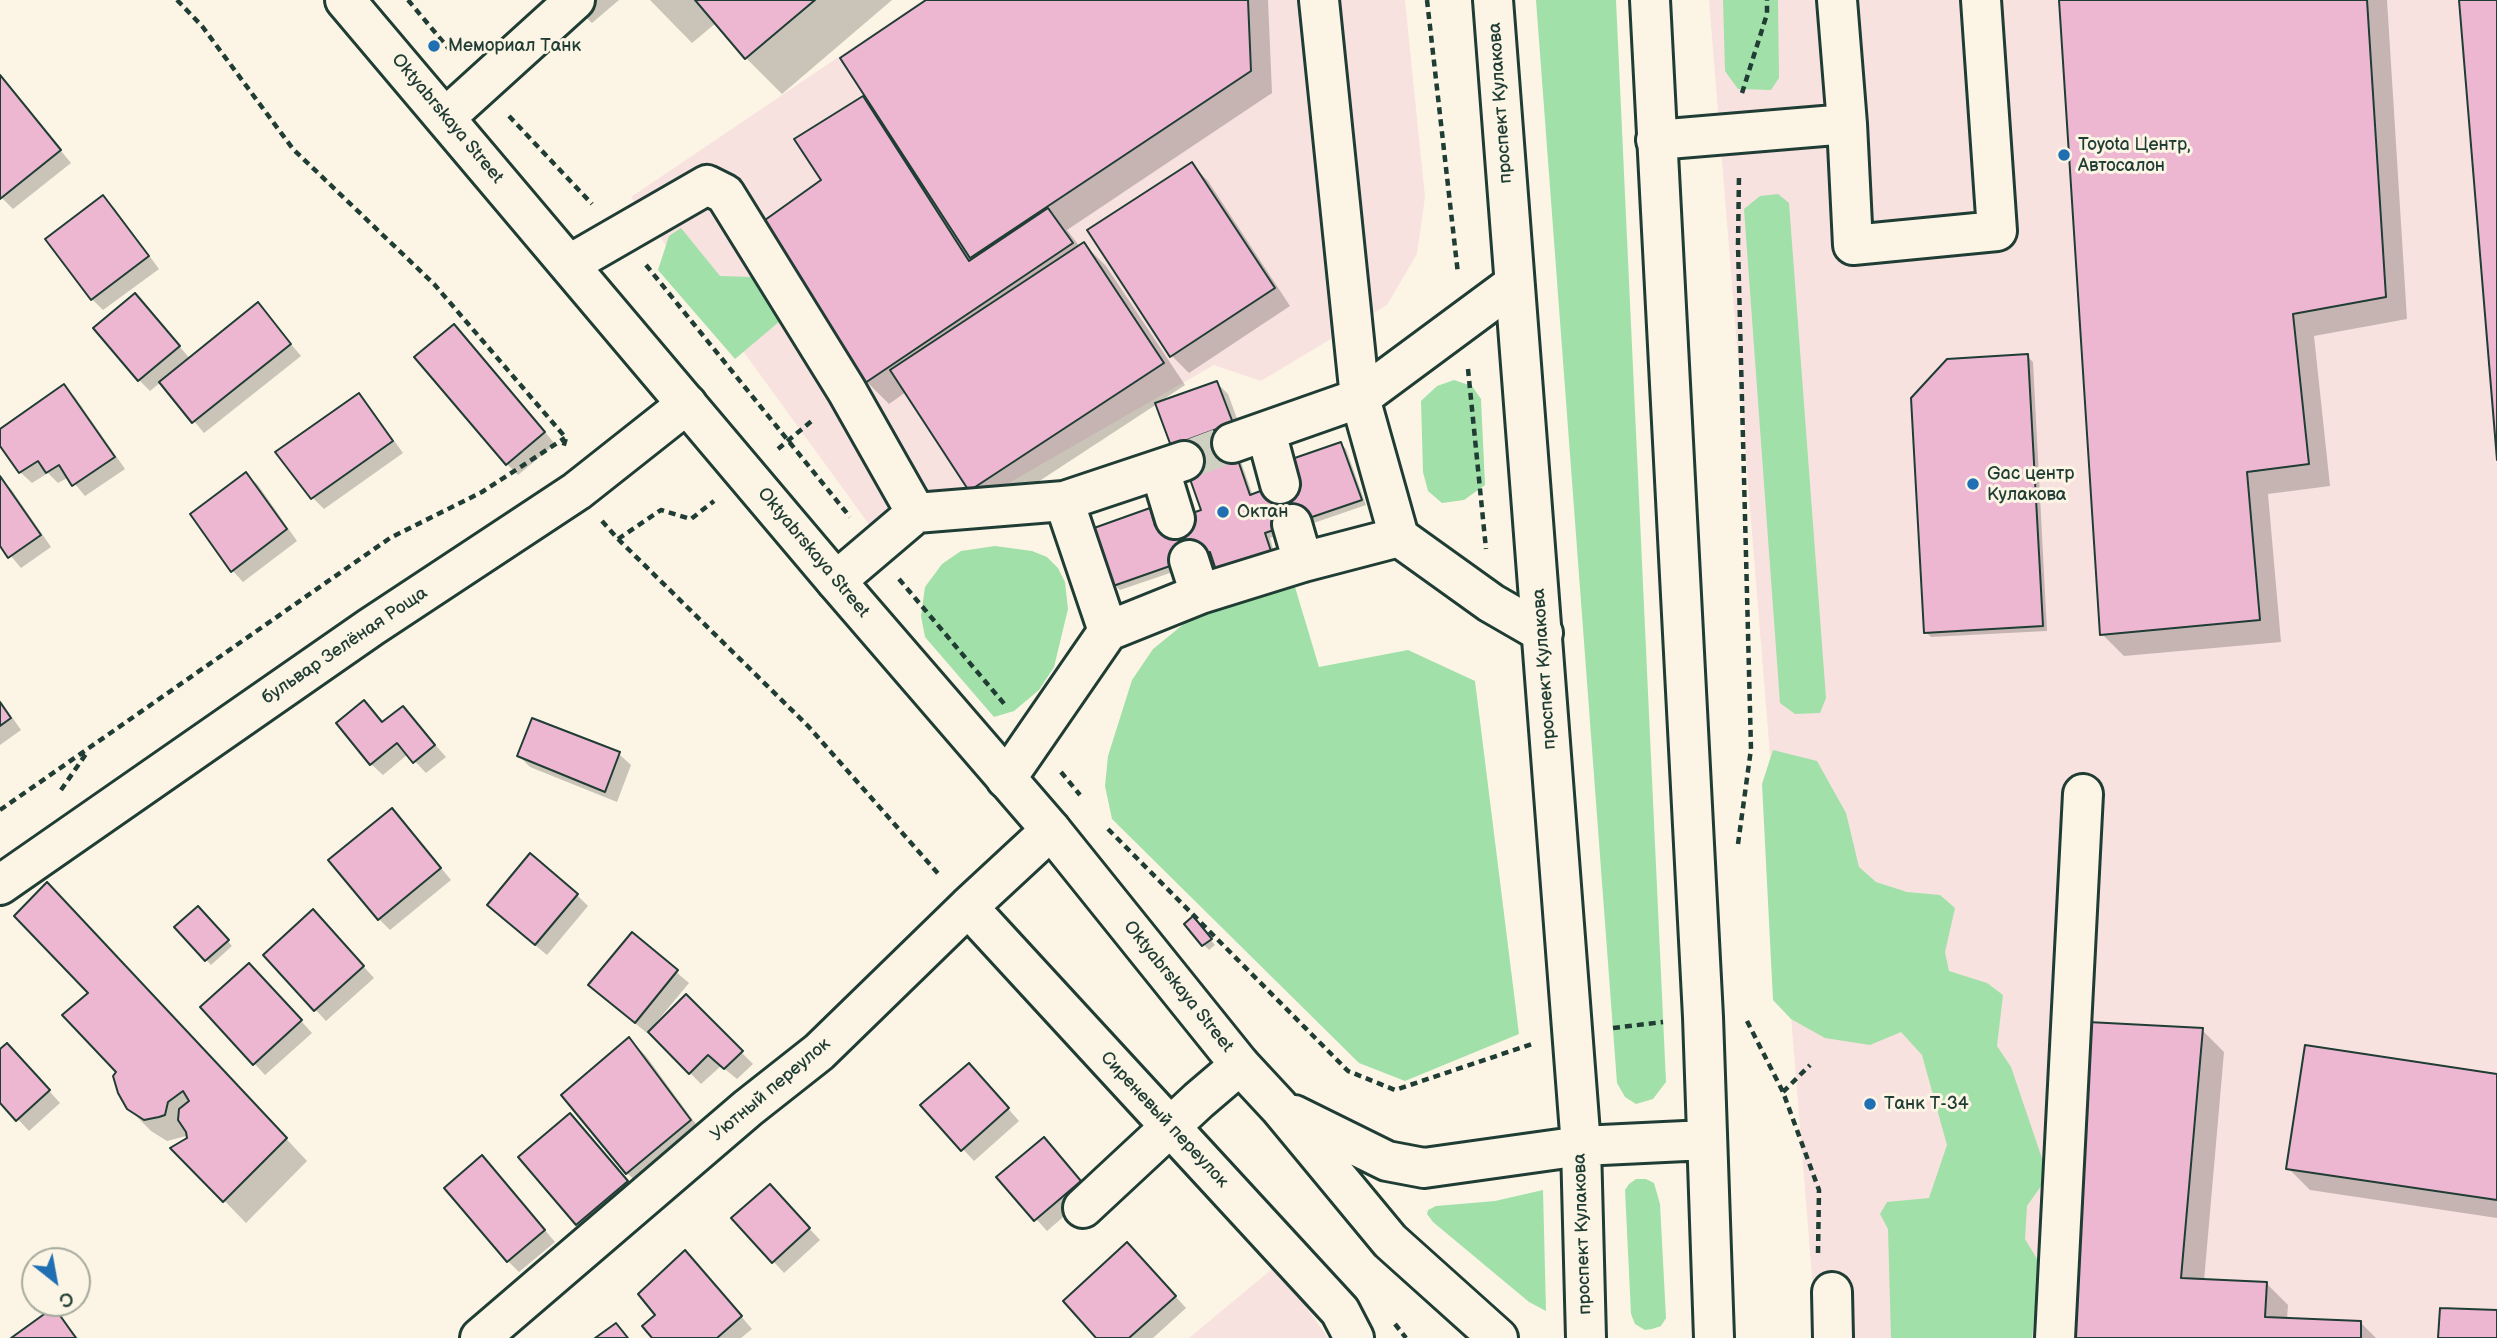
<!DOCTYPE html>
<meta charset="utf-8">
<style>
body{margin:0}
#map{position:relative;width:2497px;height:1338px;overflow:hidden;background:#fcf5e5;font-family:"Balsamiq Sans",sans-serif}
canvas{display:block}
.north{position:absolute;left:21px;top:1247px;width:70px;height:70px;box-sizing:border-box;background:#fcf5e5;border:2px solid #a4ab9e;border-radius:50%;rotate:149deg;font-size:19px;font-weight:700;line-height:28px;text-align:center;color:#1f3d34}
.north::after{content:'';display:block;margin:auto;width:24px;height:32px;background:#1f6fb2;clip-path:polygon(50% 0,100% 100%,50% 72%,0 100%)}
</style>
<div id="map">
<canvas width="2497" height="1338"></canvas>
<div class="north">С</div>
</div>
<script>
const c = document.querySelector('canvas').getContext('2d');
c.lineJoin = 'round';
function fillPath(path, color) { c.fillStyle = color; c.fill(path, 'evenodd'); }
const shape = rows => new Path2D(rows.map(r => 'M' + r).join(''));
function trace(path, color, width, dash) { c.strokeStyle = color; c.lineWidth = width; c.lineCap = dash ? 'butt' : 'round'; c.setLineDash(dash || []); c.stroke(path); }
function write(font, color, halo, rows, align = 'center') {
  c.font = font + ' "Balsamiq Sans",sans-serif'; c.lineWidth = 6; c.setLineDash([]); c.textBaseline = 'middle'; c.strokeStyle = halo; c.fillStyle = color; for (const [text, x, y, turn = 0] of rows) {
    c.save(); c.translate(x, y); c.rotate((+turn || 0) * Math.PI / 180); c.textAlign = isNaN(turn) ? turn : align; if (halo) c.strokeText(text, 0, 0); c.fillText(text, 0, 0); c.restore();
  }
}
const built = shape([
 [923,0,1405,0,1425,197,1417,254,1387,305,1261,381,1214,365,889,552,631,197],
 [1709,0,2497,0,2497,1338,1817,1338],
 [1277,1265,1328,1338,1189,1338]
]);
const green = shape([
 [1536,0,1616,0,1666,1082,1653,1099,1636,1104,1625,1097,1617,1083],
 [1723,0,1778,0,1779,78,1771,90,1738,89,1725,71],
 [1778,194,1789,203,1826,698,1820,713,1795,714,1780,703,1744,209,1760,196],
 [681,228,720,276,754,277,777,307,780,321,735,359,658,270,669,236],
 [1454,380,1472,386,1481,399,1485,485,1464,500,1442,503,1428,491,1423,472,1421,401,1437,386],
 [995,546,1032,551,1047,557,1058,568,1065,582,1068,609,1054,667,1039,690,1014,711,994,717,925,637,921,616,925,587,942,564,961,551],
 [1295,587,1319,667,1408,650,1475,681,1519,1034,1405,1081,1359,1063,1112,819,1105,786,1108,756,1132,680,1153,649,1190,619],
 [1773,750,1817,761,1846,813,1859,867,1876,882,1907,892,1940,895,1955,908,1945,952,1949,971,1987,983,2003,995,1997,1046,2011,1067,2048,1176,2027,1206,2025,1239,2040,1264,2032,1338,1891,1338,1888,1229,1880,1214,1887,1202,1929,1198,1947,1145,1922,1055,1901,1032,1870,1045,1825,1038,1791,1019,1773,1000,1762,784],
 [1636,1179,1646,1179,1654,1183,1660,1204,1666,1318,1661,1326,1652,1329,1645,1330,1635,1324,1631,1314,1625,1190,1629,1184],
 [1543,1190,1546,1311,1529,1302,1433,1222,1427,1214,1428,1210,1436,1206,1495,1201]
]);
const shadow = shape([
 [568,0,619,0,592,23],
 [650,0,892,0,782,94,746,58,716,23,692,43],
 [929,0,1268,0,1272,93,1067,230,1080,247,1084,244,1106,266,1185,385,1161,401,1217,383,1228,394,1243,435,1234,442,1253,496,1295,480,1341,444,1346,449,1366,505,1270,538,1275,556,1223,575,1214,558,1120,590,1115,585,1149,510,1154,516,1158,527,1203,511,1184,456,1157,404,992,512,971,490,906,392,889,404,867,382,760,225,823,181,863,98,873,108],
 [2061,0,2387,0,2407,319,2314,336,2330,486,2268,494,2281,642,2124,656,2102,634],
 [0,77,71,163,13,209,0,196],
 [1191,164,1208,181,1290,306,1189,373,1172,356],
 [103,197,115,209,159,269,103,310,92,299],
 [258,305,301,356,204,433,161,382,150,391,139,380,146,306,190,359],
 [465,337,555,444,518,475,507,464],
 [2027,356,2033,362,2047,631,1931,637,1926,632],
 [64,386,75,397,125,469,85,496,69,477,58,483,48,473,32,483,20,472,0,443,0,431],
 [359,395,370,407,403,453,324,509,313,498],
 [246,474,258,485,297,541,243,582,232,570],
 [0,478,11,489,51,547,21,568,0,543],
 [0,700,21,730,0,745],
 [364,702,383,724,403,708,446,757,426,773,408,754,383,775,371,764],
 [533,720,619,754,631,765,617,802,530,767,519,756],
 [403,822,451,880,390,930,379,919],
 [577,895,588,906,547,955,500,916],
 [69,906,307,1161,246,1223,173,1148,191,1137,190,1135,167,1141,151,1131,128,1108,90,993],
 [198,908,232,946,211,965,177,927],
 [324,923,374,978,326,1021,266,956],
 [1198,924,1215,945,1209,950,1204,945],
 [632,935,689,983,655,1024,657,1025,686,997,753,1064,737,1079,721,1066,701,1084,649,1031,647,1033,602,996],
 [261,977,312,1033,265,1075,254,1063],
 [2202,1030,2224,1052,2204,1281,2266,1283,2288,1305,2287,1319,2361,1323,2376,1338,2071,1338],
 [629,1039,646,1056,706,1138,644,1189,627,1173],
 [0,1051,18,1056,60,1103,29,1131,0,1100],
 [2497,1075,2497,1218,2310,1190,2288,1168],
 [980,1077,1019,1121,974,1161,923,1106],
 [581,1126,638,1193,588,1235,577,1223],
 [1055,1151,1091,1193,1047,1231,999,1177],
 [493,1169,555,1242,519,1272,508,1261],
 [781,1198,820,1240,784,1273,773,1261],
 [1139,1256,1186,1308,1153,1338,1098,1338],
 [696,1264,752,1329,741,1338,654,1338],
 [54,1309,78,1338,14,1338]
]);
const building = shape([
 [695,0,815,0,745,59,695,0],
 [926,0,1248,0,1251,71,970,258,840,58,926,0],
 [2059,0,2367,0,2386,297,2293,314,2309,464,2247,472,2260,620,2100,635,2059,0],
 [2459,0,2497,0,2497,460,2459,0],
 [0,75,61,150,0,199,0,75],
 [863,96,969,261,1048,208,1073,243,865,383,758,225,821,180,794,139,863,96],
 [1192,162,1275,288,1170,357,1087,230,1192,162],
 [103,195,149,256,91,300,45,239,103,195],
 [1084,242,1164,363,969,491,890,370,1084,242],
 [135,293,180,346,138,381,93,328,135,293],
 [258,302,291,344,192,423,159,382,258,302],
 [454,324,545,432,506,465,414,357,454,324],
 [2028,354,2043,626,1924,633,1911,398,1947,359,2028,354],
 [1217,381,1233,423,1171,446,1155,403,1217,381],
 [64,384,115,457,72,486,59,465,46,473,38,461,19,473,0,446,0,429,64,384],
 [359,393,393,441,311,499,275,452,359,393],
 [1229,434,1250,495,1292,479,1286,461,1341,442,1362,500,1265,533,1271,551,1216,570,1210,552,1113,586,1094,528,1150,508,1155,526,1201,510,1180,451,1229,434],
 [246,472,287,529,231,572,190,514,246,472],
 [0,476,41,535,8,558,0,546,0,476],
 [364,700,382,722,403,706,435,745,413,763,397,743,370,765,336,723,364,700],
 [0,702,11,718,0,726,0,702],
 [532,718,620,752,605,792,517,756,532,718],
 [392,808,441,868,378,920,328,860,392,808],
 [530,853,578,894,535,945,487,905,530,853],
 [47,882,287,1138,223,1202,170,1148,187,1138,186,1132,178,1120,179,1109,189,1101,183,1091,168,1102,165,1115,159,1117,144,1120,127,1109,118,1093,113,1076,116,1072,62,1015,88,993,14,916,47,882],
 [198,906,229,940,205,961,174,927,198,906],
 [313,909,364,966,314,1011,263,955,313,909],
 [1193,916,1212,939,1202,946,1184,924,1193,916],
 [632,932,678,970,635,1023,588,985,632,932],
 [249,963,302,1020,253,1065,200,1007,249,963],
 [686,994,743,1051,724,1069,708,1055,689,1074,648,1032,686,994],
 [2088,1022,2203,1028,2181,1278,2267,1282,2265,1317,2361,1321,2361,1338,2069,1338,2088,1022],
 [629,1037,691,1120,626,1174,561,1095,629,1037],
 [7,1043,50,1090,16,1121,0,1103,0,1049,7,1043],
 [2305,1045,2497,1074,2497,1200,2286,1169,2305,1045],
 [969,1063,1009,1108,961,1151,920,1105,969,1063],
 [570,1113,628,1181,576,1225,518,1157,570,1113],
 [1044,1137,1081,1181,1034,1221,996,1177,1044,1137],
 [482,1155,545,1230,507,1262,444,1188,482,1155],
 [770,1184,810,1228,772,1263,731,1218,770,1184],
 [1127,1242,1176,1296,1129,1338,1096,1338,1063,1301,1127,1242],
 [685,1250,742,1316,717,1338,652,1338,642,1326,655,1315,638,1294,685,1250],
 [54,1307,76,1338,11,1338,54,1307],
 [2440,1308,2497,1310,2497,1338,2438,1338,2440,1308],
 [616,1323,628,1338,595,1338,616,1323]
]);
const minorTunnel = shape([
 [1184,461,1232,443]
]);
const path = shape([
 [177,0,202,26,293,149,434,284,566,438,563,448],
 [408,0,454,55],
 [1427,0,1458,274],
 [1742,93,1767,14,1767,0],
 [509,116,592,204],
 [646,265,850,517],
 [1468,369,1486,549],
 [778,449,814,419],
 [602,521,618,539,808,726,941,877],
 [618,539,661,510,691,519,714,501],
 [899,579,1006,706],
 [1061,772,1080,795],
 [61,790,88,751],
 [0,810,390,538,482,492,565,438],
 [1108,829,1348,1071,1395,1090,1532,1044],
 [1738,844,1751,749,1738,245,1739,175],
 [1747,1021,1783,1092,1819,1190,1818,1253],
 [1613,1028,1663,1022],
 [1783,1092,1810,1065],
 [1395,1324,1406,1338]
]);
const minor = shape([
 [1837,0,1847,124,1853,245,1997,231,1981,0],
 [446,117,575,0],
 [1656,140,1847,124],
 [570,264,707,185,725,194,847,391,916,513],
 [1266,432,1280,484],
 [1232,443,1360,398,1319,0],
 [1160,470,1175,519],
 [1064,501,1184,461],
 [1292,524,1303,562],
 [1399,537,1360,398,1514,284],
 [1189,560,1200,594],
 [836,581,916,513,1064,501,1108,631],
 [1006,779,1108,631,1200,594,1303,562,1399,537,1491,603,1543,633],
 [0,885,371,627,577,491,687,404],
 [968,907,1340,1311,1354,1338],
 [1083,1208,1199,1100,1240,1065],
 [1832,1292,1833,1338],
 [480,1338,748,1108,819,1052,968,907,1051,830],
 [2055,1338,2083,794]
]);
const major = shape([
 [345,0,836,581,1051,830,1240,1065,1279,1107,1390,1241,1498,1338],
 [1493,0,1581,1146,1586,1338],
 [1650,0,1703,1017,1714,1338],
 [1294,1115,1387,1161,1424,1168,1581,1146,1706,1140]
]);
const markers = [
 [434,46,7,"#1f6fb2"],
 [2064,155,7,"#1f6fb2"],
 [1973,484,7,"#1f6fb2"],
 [1223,512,7,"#1f6fb2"],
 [1870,1104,7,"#1f6fb2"]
];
const poiNames = [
 ["Мемориал Танк",448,46],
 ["Toyota Центр,",2078,145],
 ["Автосалон",2078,166],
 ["Gac центр",1987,474],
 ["Кулакова",1987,495],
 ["Октан",1237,512],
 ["Танк Т-34",1884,1104]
];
const streetNames = [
 ["проспект Кулакова",1501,103,-94],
 ["Oktyabrskaya Street",447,119,50],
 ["Oktyabrskaya Street",813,553,50],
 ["бульвар Зелёная Роща",345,646,-34],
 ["проспект Кулакова",1545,669,-94],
 ["Oktyabrskaya Street",1178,987,51],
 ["Уютный переулок",771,1090,-40],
 ["Сиреневый переулок",1164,1120,47],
 ["проспект Кулакова",1583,1234,-92]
];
fillPath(built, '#f8e2df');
fillPath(green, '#a1e0a8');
fillPath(shadow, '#0003');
fillPath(building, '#edb7d2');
trace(building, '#1f3d34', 2);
trace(minorTunnel, '#d0d0c2', 38, [38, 19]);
trace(minor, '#1f3d34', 44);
trace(major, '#1f3d34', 44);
trace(path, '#1f3d34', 4.5, [7, 5]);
trace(minor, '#fcf5e5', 38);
trace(major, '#fcf5e5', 38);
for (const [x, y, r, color] of markers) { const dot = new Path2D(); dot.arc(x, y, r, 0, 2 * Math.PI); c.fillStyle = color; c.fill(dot); trace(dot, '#fcf5e5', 2.5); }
write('18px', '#1f3d34', '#fcf5e5', poiNames, 'left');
write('18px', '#1f3d34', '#fcf5e5', streetNames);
</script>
